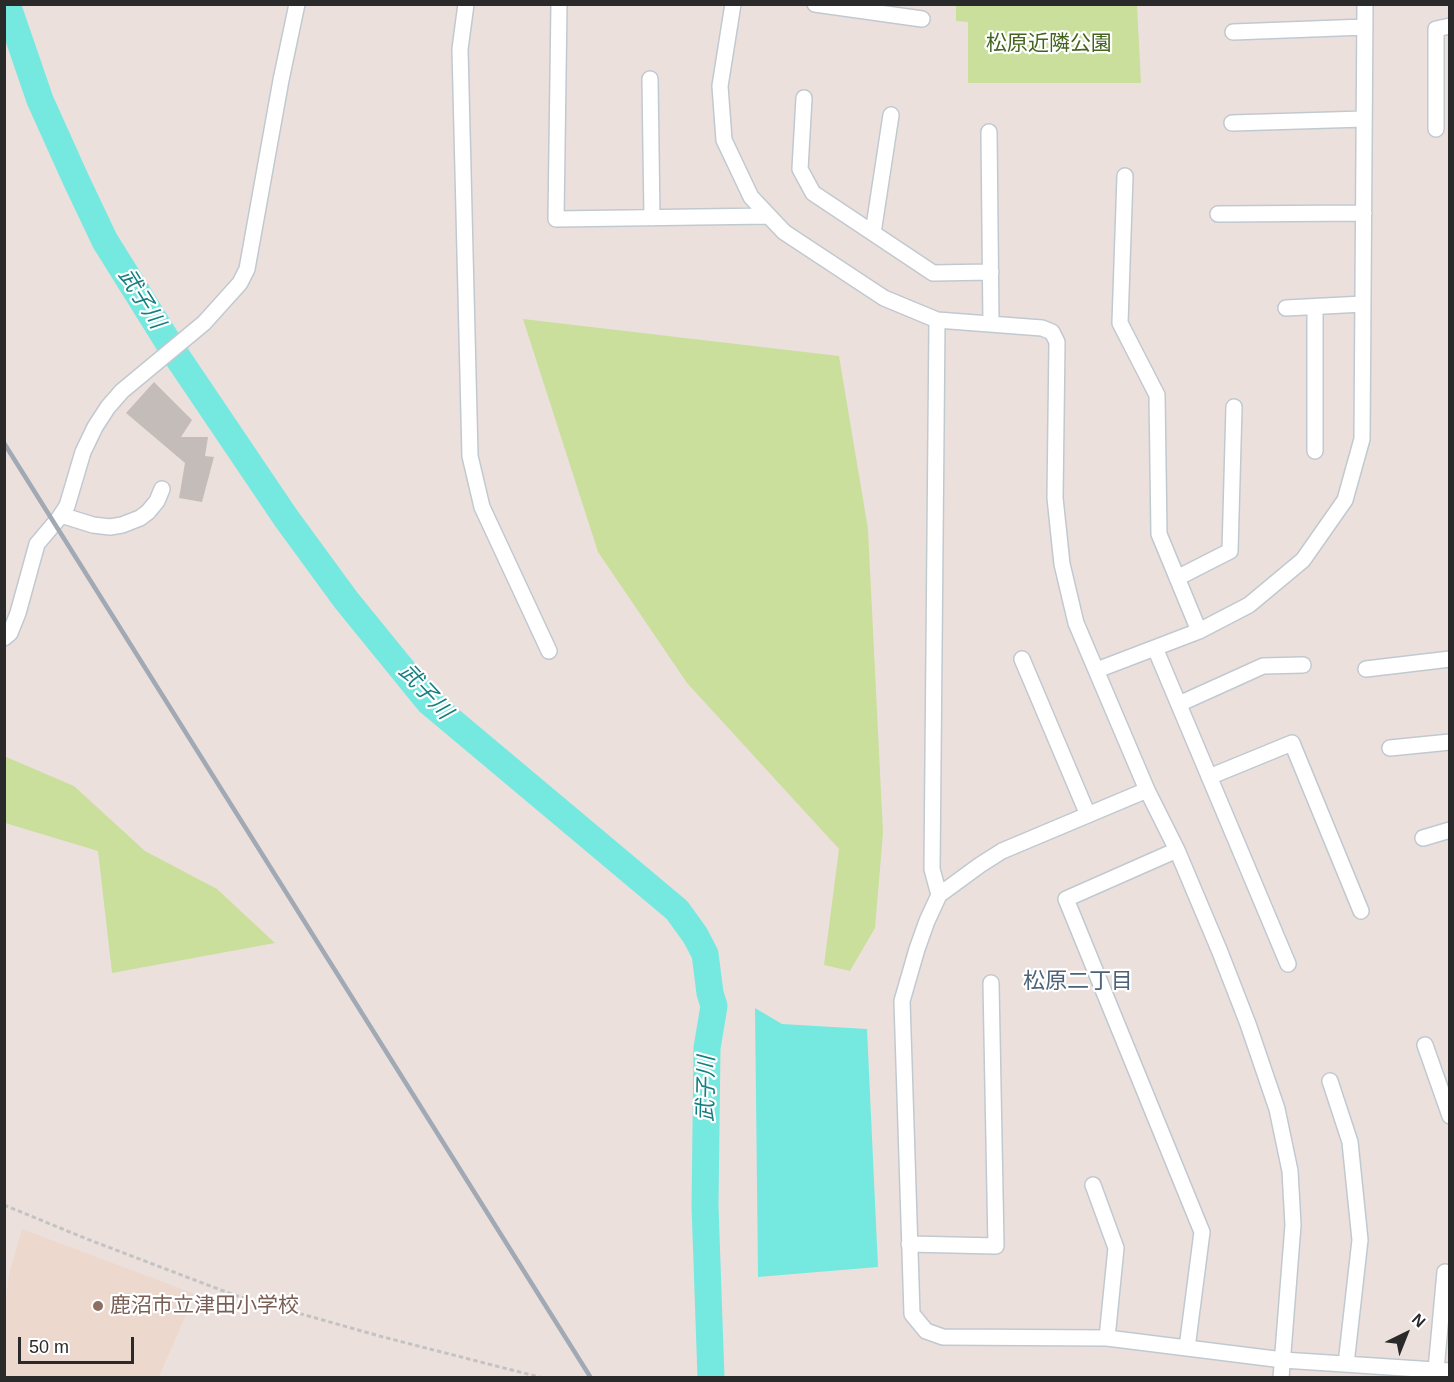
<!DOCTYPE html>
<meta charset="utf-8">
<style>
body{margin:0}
#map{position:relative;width:1454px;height:1382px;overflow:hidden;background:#ece0dd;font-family:Arial,sans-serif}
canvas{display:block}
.frame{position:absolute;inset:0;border:6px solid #2a2a2a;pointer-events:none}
.north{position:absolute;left:1376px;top:1304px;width:60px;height:60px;-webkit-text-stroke:4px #fff;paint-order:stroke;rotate:43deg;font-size:16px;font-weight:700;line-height:24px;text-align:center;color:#2a2a2a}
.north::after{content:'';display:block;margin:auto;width:21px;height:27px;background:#2a2a2a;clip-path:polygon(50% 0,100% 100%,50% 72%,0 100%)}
.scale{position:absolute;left:18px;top:1337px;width:116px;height:27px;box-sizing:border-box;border:3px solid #2a2a2a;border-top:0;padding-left:8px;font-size:18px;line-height:21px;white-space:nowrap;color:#2a2a2a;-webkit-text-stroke:4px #fff;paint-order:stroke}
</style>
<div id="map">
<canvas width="1454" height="1382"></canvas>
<div class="frame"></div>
<div class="north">N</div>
<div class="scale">50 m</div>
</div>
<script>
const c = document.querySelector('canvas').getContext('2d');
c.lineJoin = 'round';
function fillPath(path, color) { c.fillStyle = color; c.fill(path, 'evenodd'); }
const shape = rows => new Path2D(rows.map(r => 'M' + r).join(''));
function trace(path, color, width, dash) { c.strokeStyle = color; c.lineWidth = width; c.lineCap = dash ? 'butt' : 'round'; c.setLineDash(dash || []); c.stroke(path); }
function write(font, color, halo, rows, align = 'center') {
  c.font = font + ' Arial,"Noto Sans JP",sans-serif'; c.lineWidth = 4.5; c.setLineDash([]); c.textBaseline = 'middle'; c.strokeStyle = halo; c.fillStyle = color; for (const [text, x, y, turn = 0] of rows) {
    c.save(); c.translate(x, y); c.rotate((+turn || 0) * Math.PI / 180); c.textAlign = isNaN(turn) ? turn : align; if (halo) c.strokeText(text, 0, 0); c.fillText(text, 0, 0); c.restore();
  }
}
const education = shape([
 [22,1229,195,1294,159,1377,5,1377,4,1317,9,1274]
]);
const green = shape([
 [956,5,1137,5,1141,83,968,83,968,22,956,21],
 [523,319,839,356,868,529,883,833,875,928,850,971,824,965,839,849,687,683,598,552],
 [4,756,74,786,145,851,217,889,275,943,112,973,98,851,5,823]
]);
const water = shape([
 [755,1008,782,1024,867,1029,878,1267,758,1277]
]);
const river = shape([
 [7,4,40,100,76,180,105,241,178,358,286,518,346,600,429,702,677,910,695,935,705,954,710,993,714,1006,707,1048,705,1206,711,1378]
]);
const building = shape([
 [154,382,192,420,181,437,208,437,205,456,214,457,202,502,179,498,185,463,126,413]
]);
const path = shape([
 [4,1205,87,1239,234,1295,383,1337,543,1378]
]);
const minor = shape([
 [466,4,460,49,470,456,482,507,549,651],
 [559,4,556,219,768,216],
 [733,4,720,86,724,140,751,197,784,232,884,298,937,320,1042,328,1052,332,1057,342,1055,498,1062,564,1076,623,1147,790,1177,850,1220,952,1248,1024,1277,1109,1290,1171,1293,1225,1281,1378],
 [815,4,922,19],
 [1233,32,1365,27],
 [650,79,652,218],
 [804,98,800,169,813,193,933,273,991,272],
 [1232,123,1364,119],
 [1436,129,1436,29,1450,26],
 [989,132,991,324],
 [1125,176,1120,323,1157,395,1159,534,1199,631],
 [1218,214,1364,213],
 [873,233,891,115],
 [1315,307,1315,451],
 [1286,308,1363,304],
 [937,320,932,869,939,895],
 [61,515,93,525,110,527,122,525,140,518,148,512,157,501,162,489],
 [1177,578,1230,551,1234,407],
 [4,638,10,633,18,613,37,544,59,518,67,506,83,452,95,427,108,407,122,391,204,323,240,283,247,269,281,80,297,4],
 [1155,648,1288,964],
 [1022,659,1088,815],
 [1366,669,1450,659],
 [1097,670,1199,631,1249,605,1303,560,1345,500,1362,439,1365,4],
 [1179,704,1263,666,1303,665],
 [1390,748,1450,742],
 [1209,777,1292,743,1361,911],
 [1147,790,1002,851,980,865,939,895,927,921,917,949,902,1001,912,1314,926,1331,943,1337,1107,1338,1283,1360,1450,1371],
 [1423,838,1450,830],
 [1177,850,1066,899,1202,1232,1187,1348],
 [1425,1045,1450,1116],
 [1330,1081,1350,1142,1360,1240,1346,1364],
 [1093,1185,1116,1248,1107,1338],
 [909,1244,996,1246,991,983],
 [1436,1370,1445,1272,1450,1273]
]);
const rail = shape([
 [4,443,591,1378]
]);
const markers = [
 [98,1306,6,"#8d6e63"]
];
const parkNames = [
 ["松原近隣公園",1049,44]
];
const educationNames = [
 ["鹿沼市立津田小学校",110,1306]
];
const waterNames = [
 ["武子川",141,299,58],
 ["武子川",425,692,47],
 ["武子川",707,1089,-89]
];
const neighbourhoodNames = [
 ["松原二丁目",1078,982]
];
fillPath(education, '#ecd8cd');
fillPath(green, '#cadf9c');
fillPath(water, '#75e9e0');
trace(river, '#75e9e0', 27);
fillPath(building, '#c4bcb8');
trace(minor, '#c1c9d0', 18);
trace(path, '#c3c3c3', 3, [4.5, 3]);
trace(minor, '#fff', 15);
trace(rail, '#a0a9b4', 4.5);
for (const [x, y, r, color] of markers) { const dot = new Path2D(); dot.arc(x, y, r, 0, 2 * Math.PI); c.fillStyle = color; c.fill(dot); trace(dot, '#fff', 2); }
write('21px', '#44641e', '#fff', parkNames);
write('21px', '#785e54', '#fff', educationNames, 'left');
write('italic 22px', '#148081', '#fff', waterNames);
write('22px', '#4d6379', '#fff', neighbourhoodNames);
</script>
